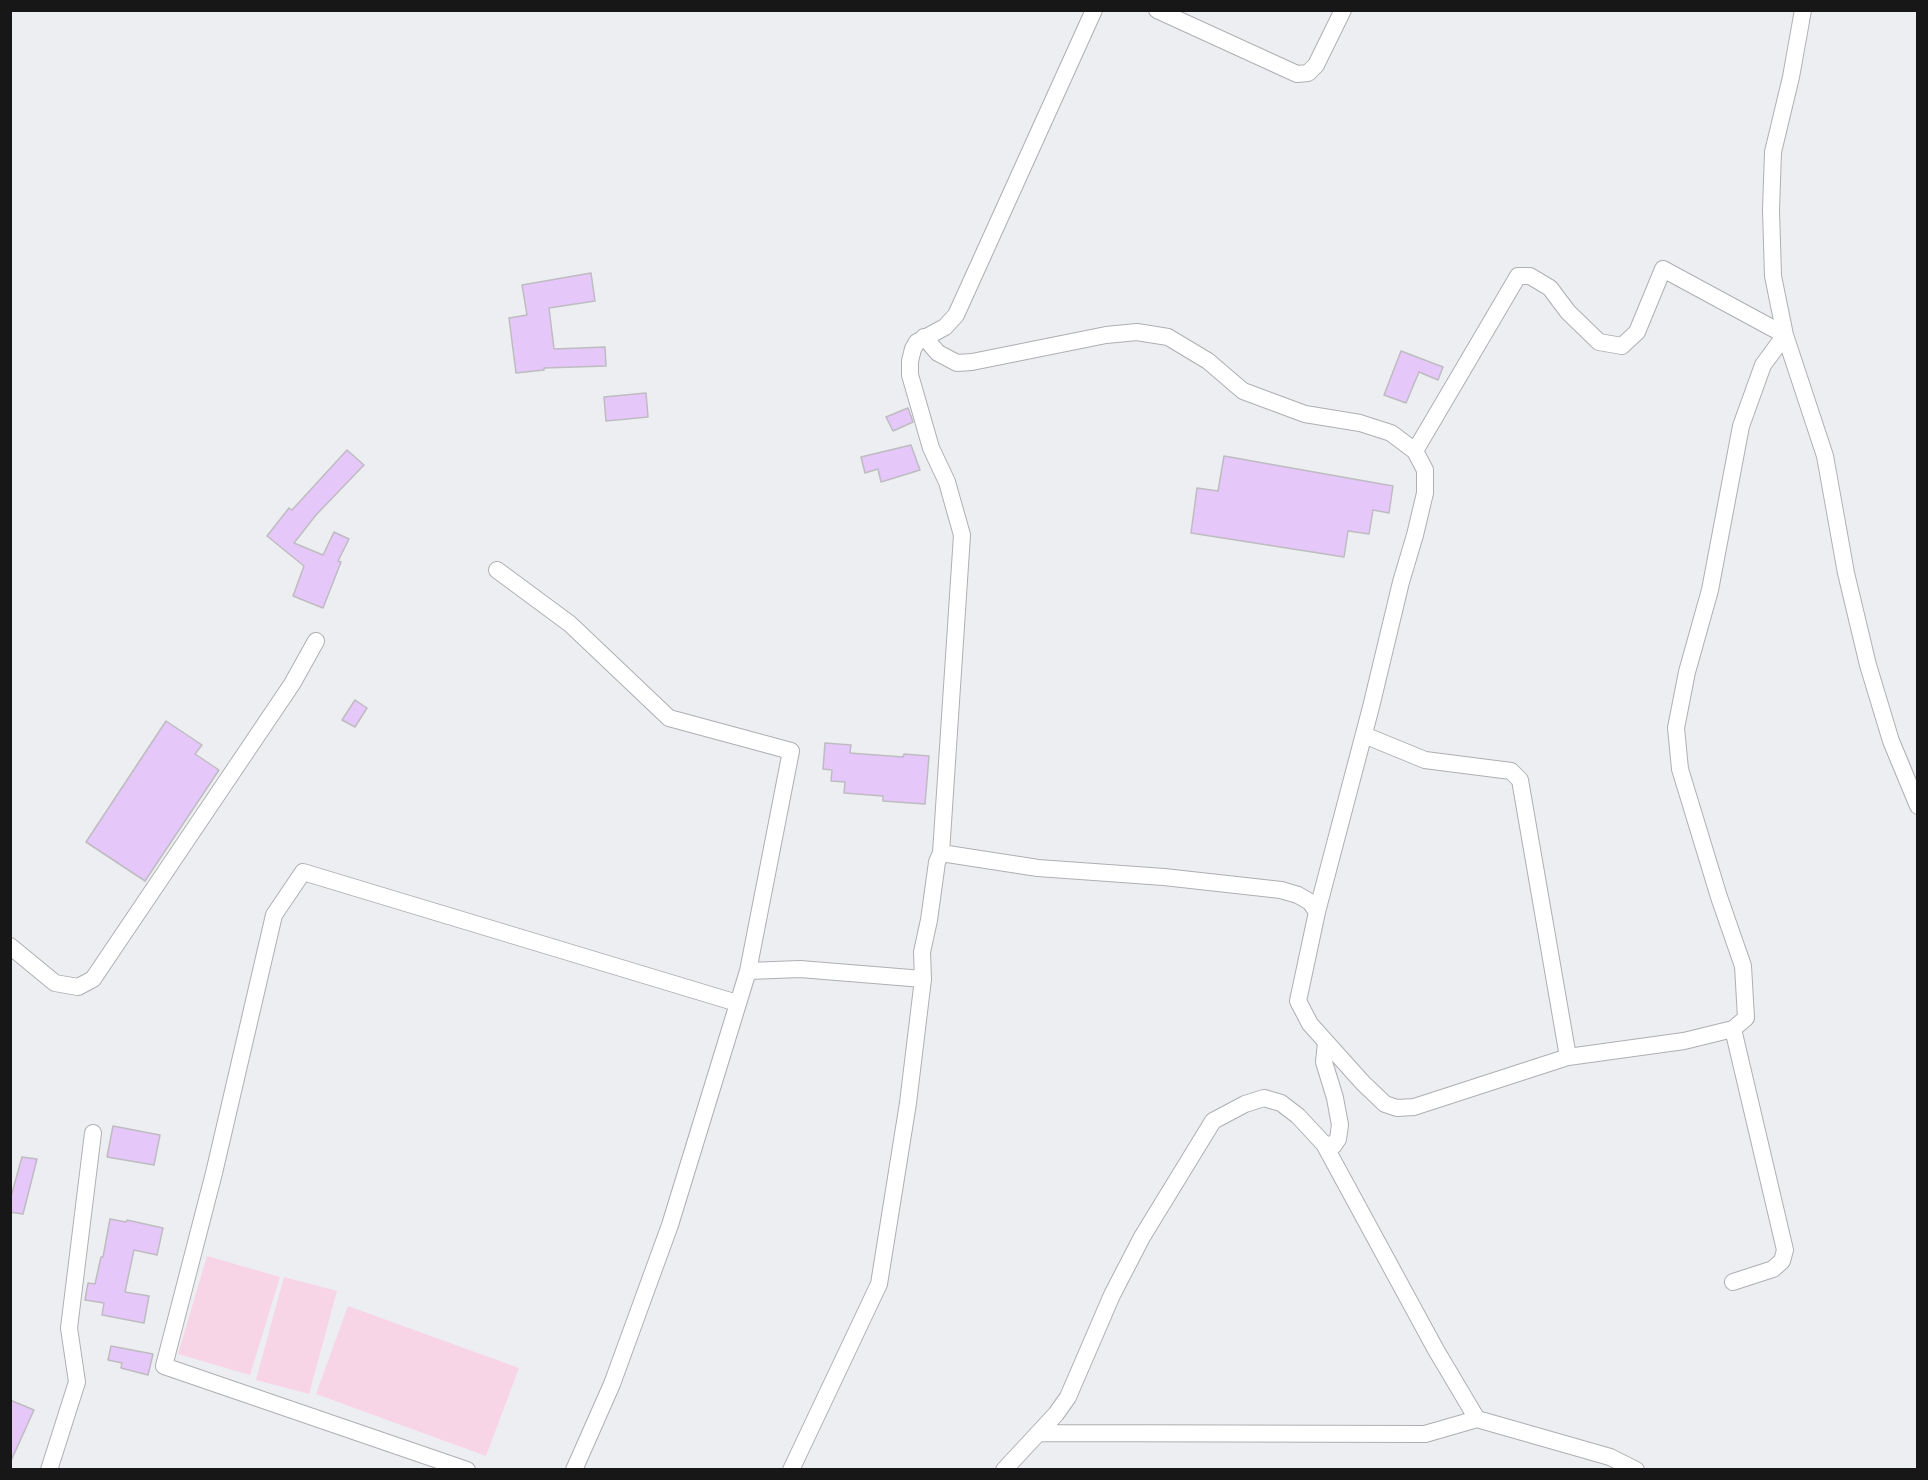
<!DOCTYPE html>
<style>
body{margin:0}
#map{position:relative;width:1928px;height:1480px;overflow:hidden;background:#edeef1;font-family:"Exo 2",sans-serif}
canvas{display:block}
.frame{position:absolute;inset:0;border:12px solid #171718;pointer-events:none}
</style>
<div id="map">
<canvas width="1928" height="1480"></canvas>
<div class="frame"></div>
</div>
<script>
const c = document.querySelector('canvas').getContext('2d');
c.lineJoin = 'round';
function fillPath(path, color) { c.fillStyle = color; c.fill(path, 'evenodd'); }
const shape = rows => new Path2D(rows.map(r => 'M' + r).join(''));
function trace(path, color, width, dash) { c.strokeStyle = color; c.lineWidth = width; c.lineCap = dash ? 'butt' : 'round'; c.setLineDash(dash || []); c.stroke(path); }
const green = shape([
 [207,1256,280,1277,250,1375,178,1354],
 [284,1277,337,1291,309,1394,256,1380],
 [348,1306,519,1368,486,1456,316,1394]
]);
const building = shape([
 [591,273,595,301,549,308,554,349,605,347,606,366,544,368,544,370,516,373,509,318,527,315,522,285,591,273],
 [1401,351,1443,367,1438,380,1419,372,1406,403,1384,395,1401,351],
 [646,393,648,417,606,421,604,397,646,393],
 [908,408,913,422,893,431,886,417,908,408],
 [911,445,920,470,881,482,878,469,865,473,861,457,911,445],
 [347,450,364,465,316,515,294,543,323,555,334,532,349,539,338,561,341,562,323,608,293,596,304,566,267,536,289,508,292,510,347,450],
 [1224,456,1393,486,1389,513,1373,510,1369,534,1348,531,1344,557,1191,533,1197,488,1218,491,1224,456],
 [355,700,367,708,355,727,342,720,355,700],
 [166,721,202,745,195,754,219,770,145,881,86,842,166,721],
 [825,743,851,745,850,753,903,757,904,754,929,756,925,804,883,801,883,796,844,793,845,782,831,781,832,770,823,769,825,743],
 [113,1126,160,1135,154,1165,107,1157,113,1126],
 [22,1157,37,1159,23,1214,10,1212,10,1200,22,1157],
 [110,1219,126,1222,127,1220,163,1228,157,1255,134,1250,125,1292,149,1296,144,1323,102,1315,104,1303,85,1300,88,1283,95,1284,101,1257,103,1257,110,1219],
 [111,1346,153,1354,148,1375,121,1368,122,1363,108,1360,111,1346],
 [10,1400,34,1410,10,1463,10,1400]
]);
const minor = shape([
 [1157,10,1297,74,1308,73,1316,65,1343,10],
 [1803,10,1791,77,1773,152,1771,210,1773,276,1785,335,1825,456,1846,573,1868,665,1891,741,1918,806],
 [924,337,938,353,957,363,972,362,1106,335,1137,332,1168,337,1208,361,1243,391,1305,414,1360,423,1391,433,1415,451,1425,470,1425,493,1415,535,1401,582,1371,707,1317,912],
 [497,570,570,624,669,718,791,751,748,971,670,1225,612,1384,574,1470],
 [1364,735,1425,760,1511,771,1520,780,1568,1057],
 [941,853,962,535,947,482,931,448,910,375,910,361,913,349,917,342,945,327,956,315,1094,10],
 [10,946,55,983,78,987,93,979,292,684,316,641],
 [748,971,800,969,923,979,922,952,929,920,937,862,941,853,1038,868,1164,877,1281,890,1298,895,1310,902,1317,912,1298,1001,1310,1024,1363,1083,1385,1104,1397,1108,1414,1107,1568,1057,1684,1041,1733,1029,1746,1018,1743,966,1719,897,1680,769,1676,728,1687,672,1710,590,1741,426,1763,365,1785,335,1663,269,1637,332,1622,346,1599,342,1568,312,1550,288,1530,276,1518,276,1415,451],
 [1733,1029,1785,1250,1782,1261,1773,1269,1733,1282],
 [1324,1144,1436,1350,1477,1419],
 [1039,1433,1425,1434,1477,1419,1610,1457,1636,1470],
 [49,1470,77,1382,69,1328,93,1133],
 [467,1470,164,1366,214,1173,274,915,303,872,737,1003],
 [791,1470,879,1284,908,1103,923,979],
 [1004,1470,1056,1414,1068,1397,1112,1295,1142,1237,1213,1121,1245,1104,1264,1098,1281,1103,1298,1116,1324,1144,1334,1145,1338,1139,1340,1125,1335,1098,1324,1062,1326,1042]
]);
fillPath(green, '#f8d4e7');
fillPath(building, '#e5c7f9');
trace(building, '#bebcc0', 1.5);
trace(minor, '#aeafb2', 18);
trace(minor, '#fff', 16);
</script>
